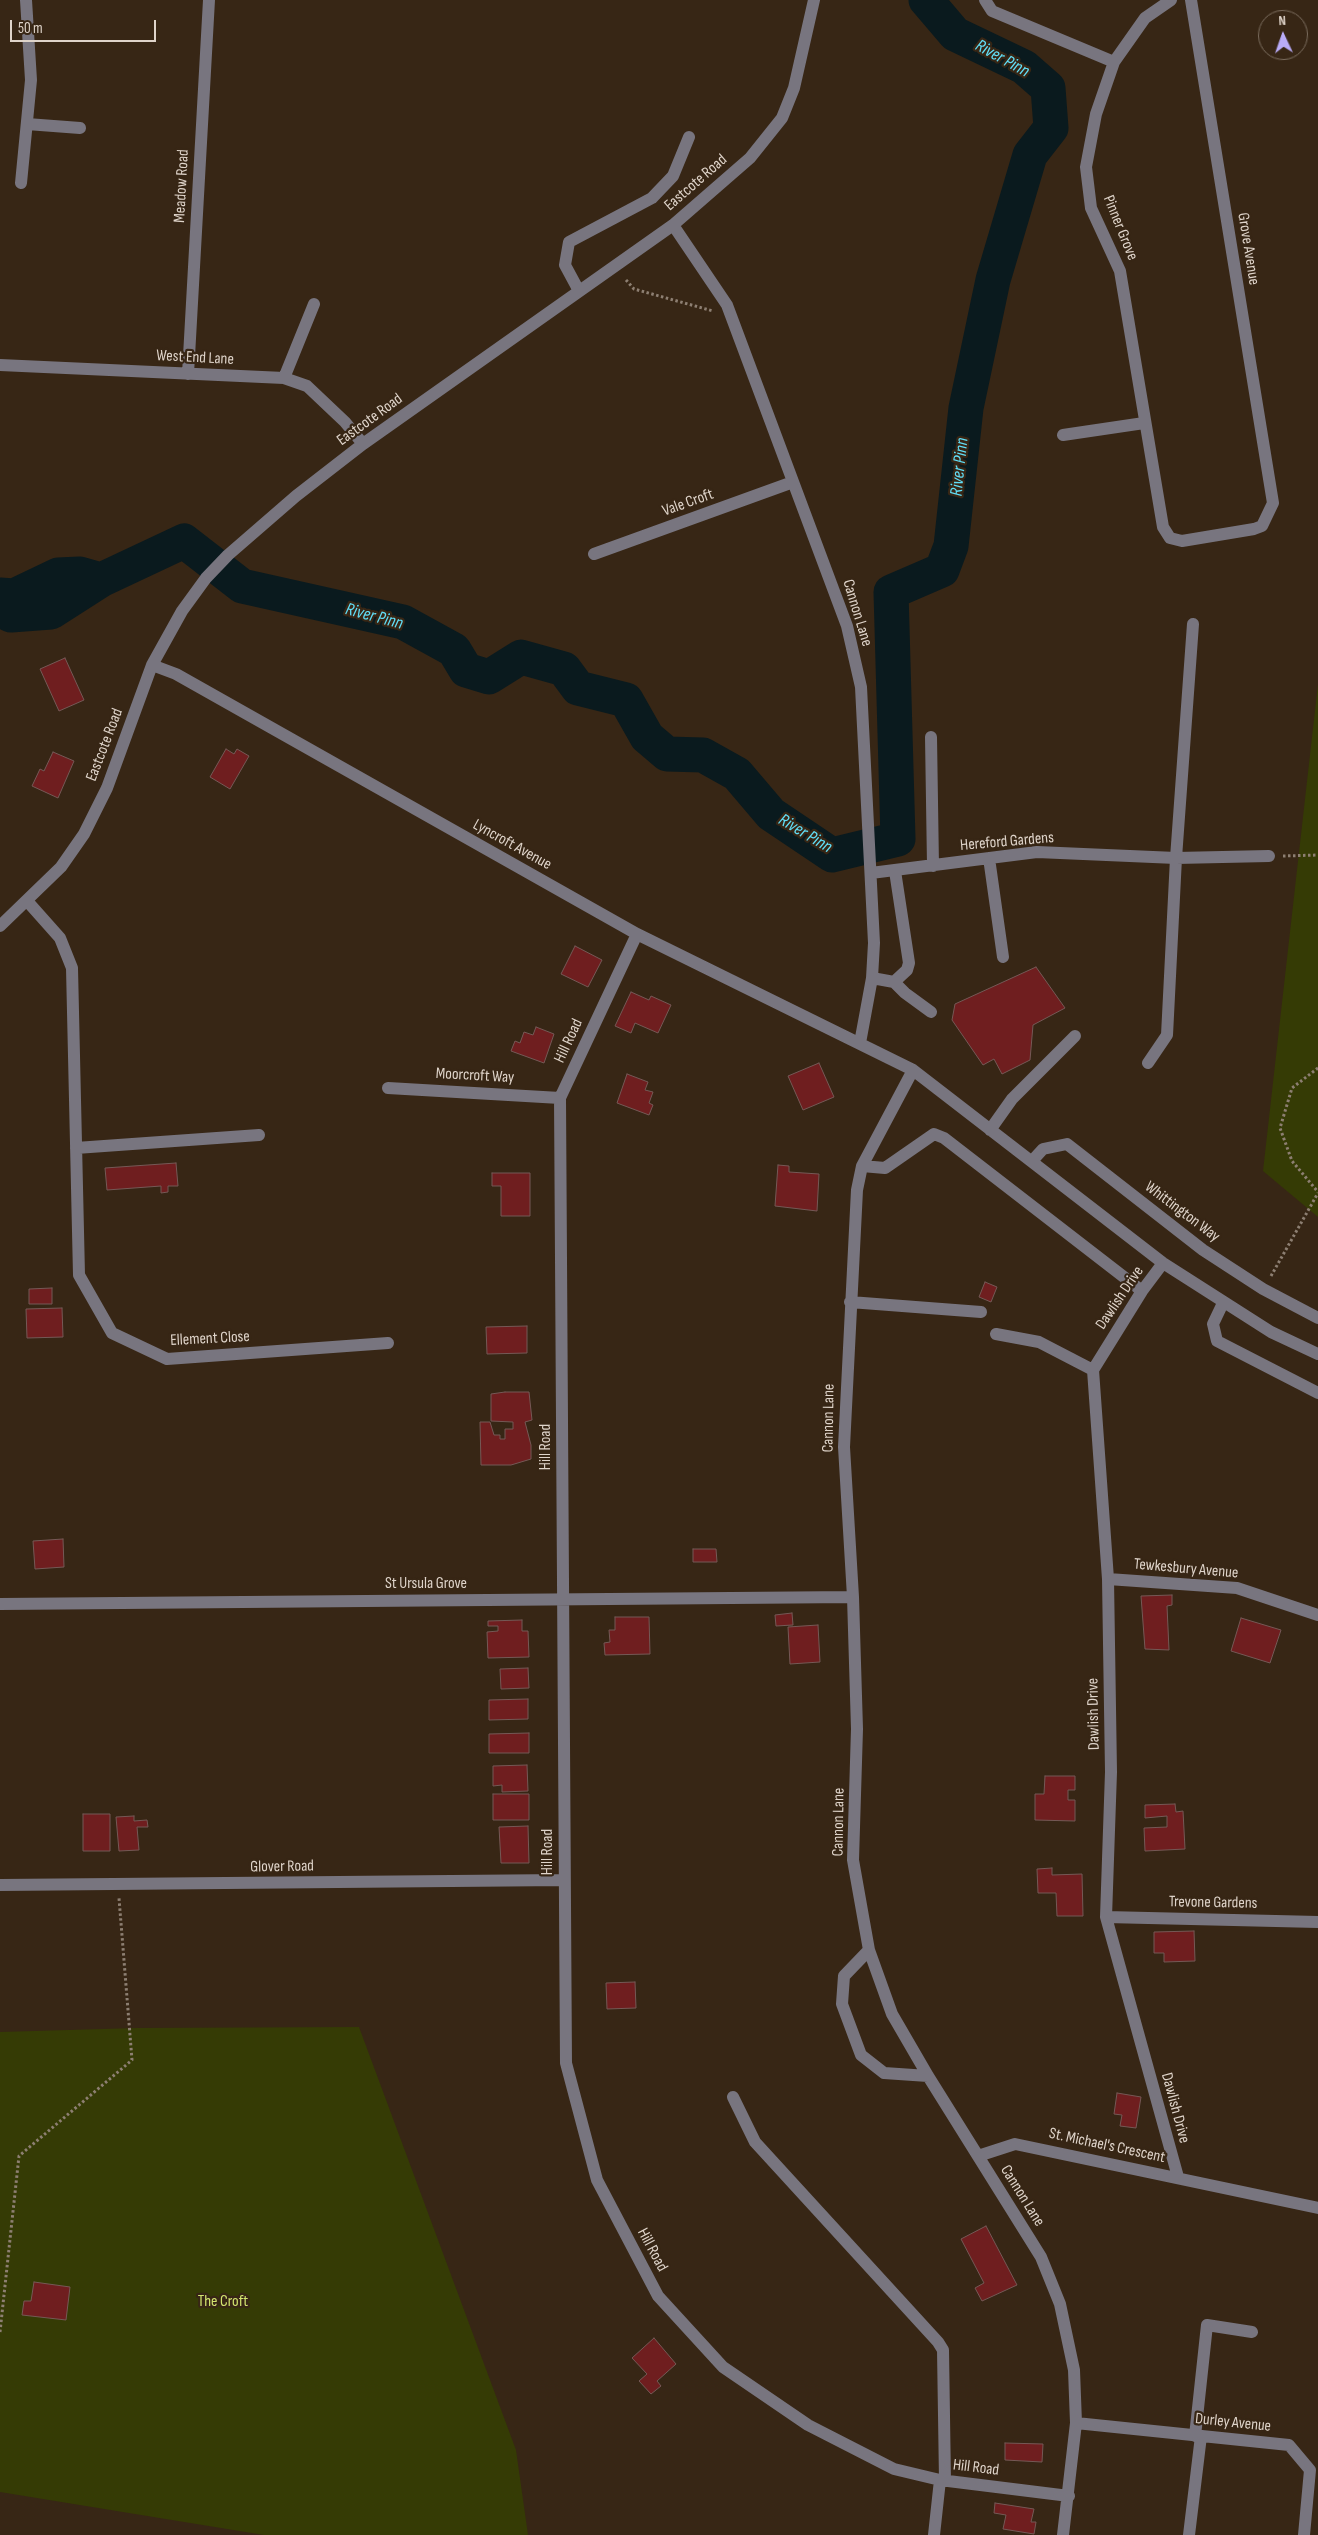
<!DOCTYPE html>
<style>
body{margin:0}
#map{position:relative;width:1318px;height:2535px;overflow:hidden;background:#372615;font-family:"Sofia Sans Condensed",sans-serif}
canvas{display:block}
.north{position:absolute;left:1258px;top:10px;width:50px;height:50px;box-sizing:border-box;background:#372615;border:1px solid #7a6c5d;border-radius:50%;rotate:357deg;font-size:14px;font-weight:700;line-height:20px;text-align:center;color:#dfd4ca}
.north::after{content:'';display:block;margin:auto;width:18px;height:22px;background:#b8abf7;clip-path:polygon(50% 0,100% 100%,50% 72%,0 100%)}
.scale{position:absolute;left:10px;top:20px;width:146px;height:22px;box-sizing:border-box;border:2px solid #dfd4ca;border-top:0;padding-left:6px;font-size:15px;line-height:18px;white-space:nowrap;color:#dfd4ca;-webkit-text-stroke:4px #372615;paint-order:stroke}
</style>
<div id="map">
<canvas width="1318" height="2535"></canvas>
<div class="north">N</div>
<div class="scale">50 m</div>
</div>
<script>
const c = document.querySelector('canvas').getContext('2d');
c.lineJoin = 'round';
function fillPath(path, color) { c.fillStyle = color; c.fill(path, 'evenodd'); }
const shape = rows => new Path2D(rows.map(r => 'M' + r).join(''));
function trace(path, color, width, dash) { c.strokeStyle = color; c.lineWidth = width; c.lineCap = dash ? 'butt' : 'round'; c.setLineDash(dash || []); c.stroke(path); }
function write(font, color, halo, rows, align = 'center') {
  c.font = font + ' "Sofia Sans Condensed",sans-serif'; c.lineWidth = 4.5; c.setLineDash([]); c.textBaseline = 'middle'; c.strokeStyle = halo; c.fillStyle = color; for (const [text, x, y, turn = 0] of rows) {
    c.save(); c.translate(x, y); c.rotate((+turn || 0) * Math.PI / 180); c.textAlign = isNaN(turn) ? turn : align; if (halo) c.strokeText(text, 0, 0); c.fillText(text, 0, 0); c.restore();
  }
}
const green = shape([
 [1318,684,1318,1217,1263,1171],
 [359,2027,516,2450,528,2535,264,2535,0,2492,0,2032,137,2028]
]);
const river = shape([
 [0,595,14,596,58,575,80,574,101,580],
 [0,610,11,615,51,612,101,580,184,541,242,586,403,622,454,650,466,670,489,677,521,657,564,669,578,688,626,700,647,737,667,754,703,755,737,774,771,814,832,855,898,839,891,592,942,570,951,546,966,408,993,280,1030,155,1051,128,1048,88,1024,67,955,34,926,0]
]);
const building = shape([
 [65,658,84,700,59,711,40,669,65,658],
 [226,749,234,754,237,749,249,756,230,789,210,777,226,749],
 [53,752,74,761,58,798,32,786,40,769,44,771,53,752],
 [575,946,602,960,588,987,561,974,575,946],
 [1036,967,1065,1008,1033,1025,1030,1060,1002,1074,994,1059,983,1065,952,1020,955,1004,1036,967],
 [631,992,649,1000,651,996,671,1005,658,1033,635,1023,631,1033,615,1026,631,992],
 [536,1027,554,1034,544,1063,511,1051,515,1041,520,1043,524,1032,533,1035,536,1027],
 [819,1063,834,1097,803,1110,788,1076,819,1063],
 [627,1074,648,1082,645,1090,653,1092,649,1103,653,1105,649,1115,617,1103,627,1074],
 [176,1163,178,1186,168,1186,168,1192,161,1193,161,1186,107,1190,105,1168,176,1163],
 [778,1165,789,1166,789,1172,819,1174,817,1211,775,1206,778,1165],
 [492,1173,530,1173,530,1216,501,1216,501,1186,492,1186,492,1173],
 [985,1282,997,1287,991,1302,979,1297,985,1282],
 [52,1288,52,1304,29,1304,29,1289,52,1288],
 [62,1308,63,1337,27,1338,26,1309,62,1308],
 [527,1326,527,1353,487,1354,486,1327,527,1326],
 [505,1392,529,1392,532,1420,525,1422,531,1445,531,1459,511,1465,481,1465,480,1422,490,1422,494,1435,500,1435,500,1439,505,1439,505,1429,513,1429,513,1422,491,1421,491,1394,505,1392],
 [63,1539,64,1567,35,1569,33,1541,63,1539],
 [693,1549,716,1549,717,1562,693,1562,693,1549],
 [1172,1595,1172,1605,1167,1606,1169,1650,1145,1649,1141,1596,1172,1595],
 [792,1613,793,1625,776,1626,775,1615,792,1613],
 [615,1617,649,1617,650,1654,605,1655,604,1643,610,1642,609,1630,615,1630,615,1617],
 [1241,1618,1281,1630,1270,1663,1231,1651,1241,1618],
 [522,1620,522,1631,528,1631,529,1657,488,1658,487,1632,498,1631,498,1626,488,1626,488,1621,522,1620],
 [818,1625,820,1662,790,1664,788,1627,818,1625],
 [528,1668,529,1688,501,1689,500,1669,528,1668],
 [528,1699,528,1719,489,1720,489,1700,528,1699],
 [529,1733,529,1753,489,1753,489,1734,529,1733],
 [527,1765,528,1791,502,1792,502,1785,493,1786,493,1766,527,1765],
 [1045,1776,1075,1776,1075,1790,1068,1790,1068,1800,1075,1800,1075,1821,1035,1820,1035,1794,1044,1794,1045,1776],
 [493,1794,529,1794,529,1820,493,1820,493,1794],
 [1175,1804,1176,1812,1183,1811,1185,1849,1145,1851,1144,1828,1167,1827,1167,1816,1145,1818,1145,1805,1175,1804],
 [83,1814,110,1814,110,1851,83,1851,83,1814],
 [134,1816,134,1821,147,1820,148,1827,137,1827,139,1850,119,1851,116,1817,134,1816],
 [528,1826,529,1863,501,1863,499,1827,528,1826],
 [1052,1868,1052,1875,1082,1874,1083,1916,1057,1916,1056,1893,1038,1893,1037,1869,1052,1868],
 [1194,1931,1195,1961,1164,1962,1164,1953,1154,1953,1154,1932,1194,1931],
 [635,1982,636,2008,607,2009,606,1983,635,1982],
 [1117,2093,1141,2097,1136,2128,1120,2126,1122,2115,1114,2114,1117,2093],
 [986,2226,1017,2285,982,2301,975,2288,984,2283,961,2239,986,2226],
 [34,2282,70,2287,66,2320,22,2315,24,2301,31,2301,34,2282],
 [654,2338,676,2364,657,2381,661,2386,651,2394,639,2381,647,2374,632,2358,654,2338],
 [1005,2443,1043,2444,1042,2462,1005,2460,1005,2443],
 [995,2503,1034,2509,1031,2522,1036,2522,1034,2534,1003,2529,1006,2515,994,2513,995,2503]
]);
const path = shape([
 [626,280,634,289,713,311],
 [1283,856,1318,855],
 [1318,1068,1292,1088,1280,1128,1292,1161,1318,1192],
 [1271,1276,1318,1193],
 [0,2332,19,2156,132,2060,119,1898]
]);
const minor = shape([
 [985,0,992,11,1114,62],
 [1171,0,1145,18,1114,62,1096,114,1086,167,1091,208,1120,271,1163,527,1170,538,1182,541,1254,529,1262,526,1273,503,1191,0],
 [27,124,80,128],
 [21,183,31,80,26,0],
 [673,225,727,305,847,626,861,687,874,943,872,978,860,1043],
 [579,291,565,265,569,242,652,198,673,176,689,137],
 [0,365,284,378,307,386,345,422,363,444],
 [188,374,209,0],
 [284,378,314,304],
 [1063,435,1144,423],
 [594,554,793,482],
 [152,665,176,674,637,934,913,1070,1163,1263,1271,1332,1318,1354],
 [931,737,933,866],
 [989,858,1003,957],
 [871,873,1037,852,1176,858,1269,856],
 [28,902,60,938,72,968,79,1275,112,1333,167,1359,388,1343],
 [0,926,61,867,84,834,107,788,152,665,182,611,206,578,228,555,296,496,363,444,673,225,750,158,782,118,794,88,814,0],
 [637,934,560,1098,566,2063,597,2180,658,2296,723,2367,808,2425,894,2469,940,2480,1069,2496],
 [872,978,894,982,905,993,931,1012],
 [894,982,907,970,909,963,895,871],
 [1148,1063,1167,1035,1176,858,1193,624],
 [913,1070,862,1166,857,1190,844,1447,853,1597,857,1729,853,1860,869,1950,892,2014,928,2076,1041,2257,1060,2304,1074,2370,1076,2423,1063,2535],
 [388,1088,560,1098],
 [990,1130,1012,1099,1075,1036],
 [76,1148,259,1135],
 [1032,1161,1043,1149,1067,1144,1203,1250,1263,1289,1318,1318],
 [862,1166,885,1168,934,1134,944,1138,1142,1291],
 [1163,1263,1142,1291,1093,1370,1108,1579,1111,1772,1106,1917,1178,2177],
 [850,1302,981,1312],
 [1223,1303,1213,1324,1217,1341,1318,1393],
 [996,1334,1039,1342,1093,1370],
 [1108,1579,1237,1588,1318,1615],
 [0,1604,853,1597],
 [0,1885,564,1880],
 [1106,1917,1318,1922],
 [869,1950,844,1976,842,2004,861,2055,884,2073,928,2076],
 [733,2097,755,2142,938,2342,943,2350,945,2481],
 [978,2156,1015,2144,1318,2208],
 [1076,2423,1289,2445,1310,2470,1304,2535],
 [1195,2436,1207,2325,1252,2332],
 [934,2535,940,2480],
 [1189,2535,1201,2436]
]);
const streetNames = [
 ["Eastcote Road",696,183,-41],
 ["Meadow Road",182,186,-87],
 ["Pinner Grove",1120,228,68],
 ["Grove Avenue",1248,249,81],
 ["West End Lane",195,358,3],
 ["Eastcote Road",370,420,-36],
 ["Vale Croft",688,503,-20],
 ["Cannon Lane",857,613,73],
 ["Eastcote Road",105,745,-69],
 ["Hereford Gardens",1007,842,-5],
 ["Lyncroft Avenue",512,845,29],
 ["Hill Road",569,1041,-65],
 ["Moorcroft Way",475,1076,3],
 ["Whittington Way",1182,1212,37],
 ["Dawlish Drive",1120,1298,-56],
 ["Ellement Close",210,1339,-3],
 ["Cannon Lane",829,1418,-89],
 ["Hill Road",546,1447,-90],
 ["Tewkesbury Avenue",1186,1569,5],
 ["St Ursula Grove",426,1584],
 ["Dawlish Drive",1094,1714,-91],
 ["Cannon Lane",839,1822,-89],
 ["Hill Road",548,1852,-90],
 ["Glover Road",282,1867,-1],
 ["Trevone Gardens",1213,1903,1],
 ["Dawlish Drive",1175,2108,75],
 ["St. Michael's Crescent",1107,2146,12],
 ["Cannon Lane",1022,2196,58],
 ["Hill Road",652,2250,62],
 ["Durley Avenue",1233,2423,6],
 ["Hill Road",976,2468,7]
];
const parkNames = [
 ["The Croft",223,2302]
];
const waterNames = [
 ["River Pinn",1002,59,29],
 ["River Pinn",960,467,-84],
 ["River Pinn",374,617,15],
 ["River Pinn",805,834,31]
];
fillPath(green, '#353b05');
trace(river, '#0a1a1e', 35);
fillPath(building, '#6f1e1f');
trace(building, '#755956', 1);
trace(path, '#8d7f72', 3, [2.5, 2.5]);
trace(minor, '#78757f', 12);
write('16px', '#dfd4ca', '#372615', streetNames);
write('16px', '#d2e46f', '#372615', parkNames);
write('italic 18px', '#61def7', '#372615', waterNames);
</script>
